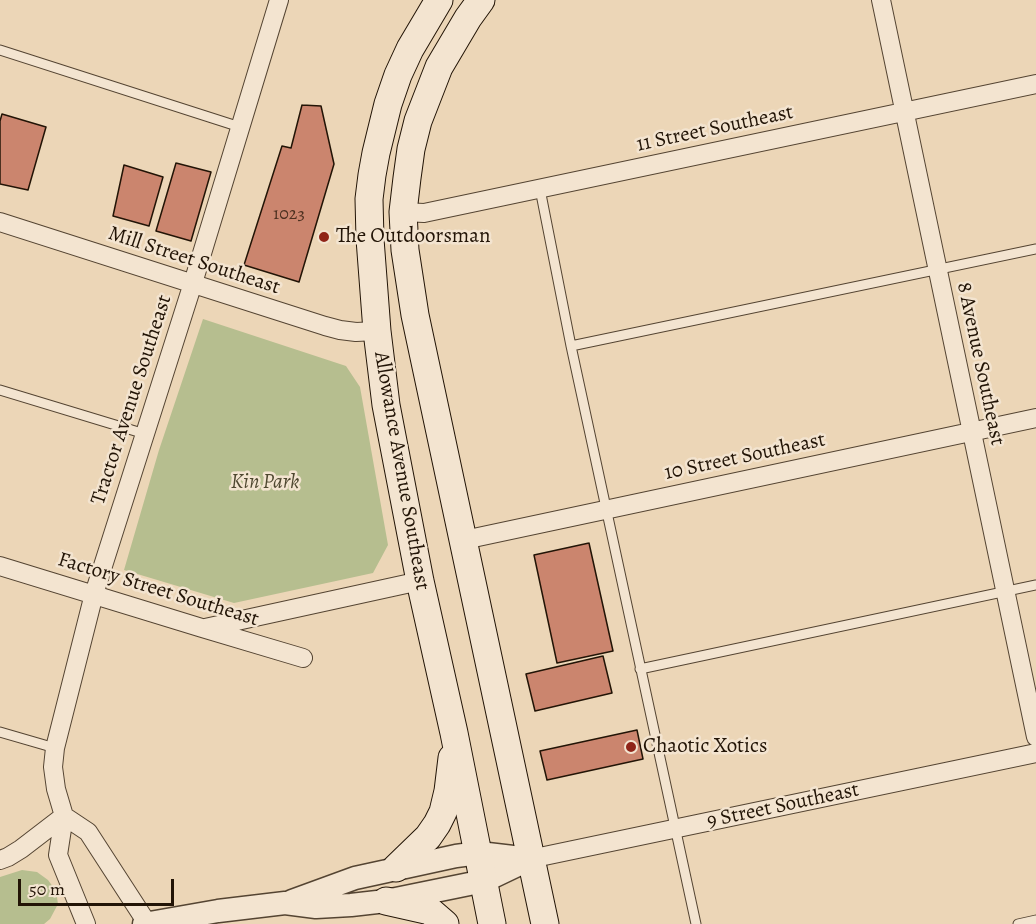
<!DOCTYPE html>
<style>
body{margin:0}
#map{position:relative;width:1036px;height:924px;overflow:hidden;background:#ecd6b7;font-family:Alegreya,serif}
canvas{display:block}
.scale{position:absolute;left:18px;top:879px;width:156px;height:27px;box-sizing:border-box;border:3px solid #221406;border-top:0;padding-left:8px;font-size:18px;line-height:21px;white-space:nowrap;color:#221406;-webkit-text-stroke:4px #f3e4d0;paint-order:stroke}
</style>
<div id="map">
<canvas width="1036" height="924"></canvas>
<div class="scale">50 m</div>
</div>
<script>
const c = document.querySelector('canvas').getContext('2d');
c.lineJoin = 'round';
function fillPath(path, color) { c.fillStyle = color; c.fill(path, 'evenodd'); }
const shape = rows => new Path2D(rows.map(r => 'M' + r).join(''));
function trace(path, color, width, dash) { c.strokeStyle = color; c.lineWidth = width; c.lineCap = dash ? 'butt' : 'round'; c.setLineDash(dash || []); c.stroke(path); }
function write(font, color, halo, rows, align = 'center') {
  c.font = font + ' Alegreya,serif'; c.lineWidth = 5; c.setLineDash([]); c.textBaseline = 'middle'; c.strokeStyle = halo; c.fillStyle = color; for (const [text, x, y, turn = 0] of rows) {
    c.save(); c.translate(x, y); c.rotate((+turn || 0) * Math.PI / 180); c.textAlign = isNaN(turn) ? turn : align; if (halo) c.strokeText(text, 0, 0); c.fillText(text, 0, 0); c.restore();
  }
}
const green = shape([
 [203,319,346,366,360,387,388,545,373,573,234,603,124,570,159,450],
 [22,870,37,872,48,880,56,891,58,904,50,919,44,924,0,924,0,877]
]);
const building = shape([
 [302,105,321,106,334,164,299,282,244,265,282,146,291,148,302,105],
 [2,114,46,127,28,190,0,184,0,121,2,114],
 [176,163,211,172,191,241,156,231,176,163],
 [124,165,163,177,149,226,113,216,124,165],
 [589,543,613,651,557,663,534,555,589,543],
 [603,656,612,693,535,711,526,674,603,656],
 [637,730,643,759,547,780,540,751,637,730]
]);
const service = shape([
 [0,50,240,127],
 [540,189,571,346,696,924],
 [571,346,1036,249],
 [0,390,145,434],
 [640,669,1036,585],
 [0,732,55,748],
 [1018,924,1036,920]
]);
const minor = shape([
 [881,0,1036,737],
 [403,212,424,213,1036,84],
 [0,222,325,326,340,330,356,332,377,331],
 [464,540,1036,418],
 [0,566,202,628,303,658],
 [205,628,420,581],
 [64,816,88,832,147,923],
 [530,859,1036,753],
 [0,860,8,857,21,849,64,816],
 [86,924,58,855,64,816,56,789,53,767,55,748,94,594,193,283,279,0]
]);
const tertiary = shape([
 [292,901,355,878,456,856,479,853,530,859],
 [144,924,218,911,285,903,316,907,351,905,386,901,484,881,530,859]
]);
const secondary = shape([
 [439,0,410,49,398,75,388,104,376,153,372,175,369,199,370,239,377,331,386,405,420,581,454,733,492,924],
 [481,0,468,18,439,67,418,121,411,149,407,178,403,212,405,250,415,315,545,924],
 [396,868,428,837,437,824,443,812,448,791,452,758],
 [386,901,430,911,445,924]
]);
const markers = [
 [324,237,6,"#8f2418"],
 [631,747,6,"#8f2418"]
];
const numberNames = [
 ["1023",289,215]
];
const streetNames = [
 ["11 Street Southeast",715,129,-12],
 ["Mill Street Southeast",194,261,18],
 ["8 Avenue Southeast",980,364,78],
 ["Tractor Avenue Southeast",132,400,-72],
 ["10 Street Southeast",745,457,-12],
 ["Allowance Avenue Southeast",401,471,80],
 ["Factory Street Southeast",158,590,17],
 ["9 Street Southeast",783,806,-12]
];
const poiNames = [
 ["The Outdoorsman",336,237],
 ["Chaotic Xotics",643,747]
];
const parkNames = [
 ["Kin Park",265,483]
];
fillPath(green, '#b6be8f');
fillPath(building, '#cb856e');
trace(building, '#221406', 1.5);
trace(service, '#544432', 11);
trace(minor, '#544432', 20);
trace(tertiary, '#544432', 25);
trace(secondary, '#221406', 29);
trace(service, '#f3e4d0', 9);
trace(minor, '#f3e4d0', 18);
trace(tertiary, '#f3e4d0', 22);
trace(secondary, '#f3e4d0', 27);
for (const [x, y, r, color] of markers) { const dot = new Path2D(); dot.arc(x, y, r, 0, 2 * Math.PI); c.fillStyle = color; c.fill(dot); trace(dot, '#f3e4d0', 2); }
write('18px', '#4c3020', null, numberNames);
write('21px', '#221406', '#f3e4d0', streetNames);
write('21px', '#221406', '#f3e4d0', poiNames, 'left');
write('italic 21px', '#4e472f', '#f3e4d0', parkNames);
</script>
